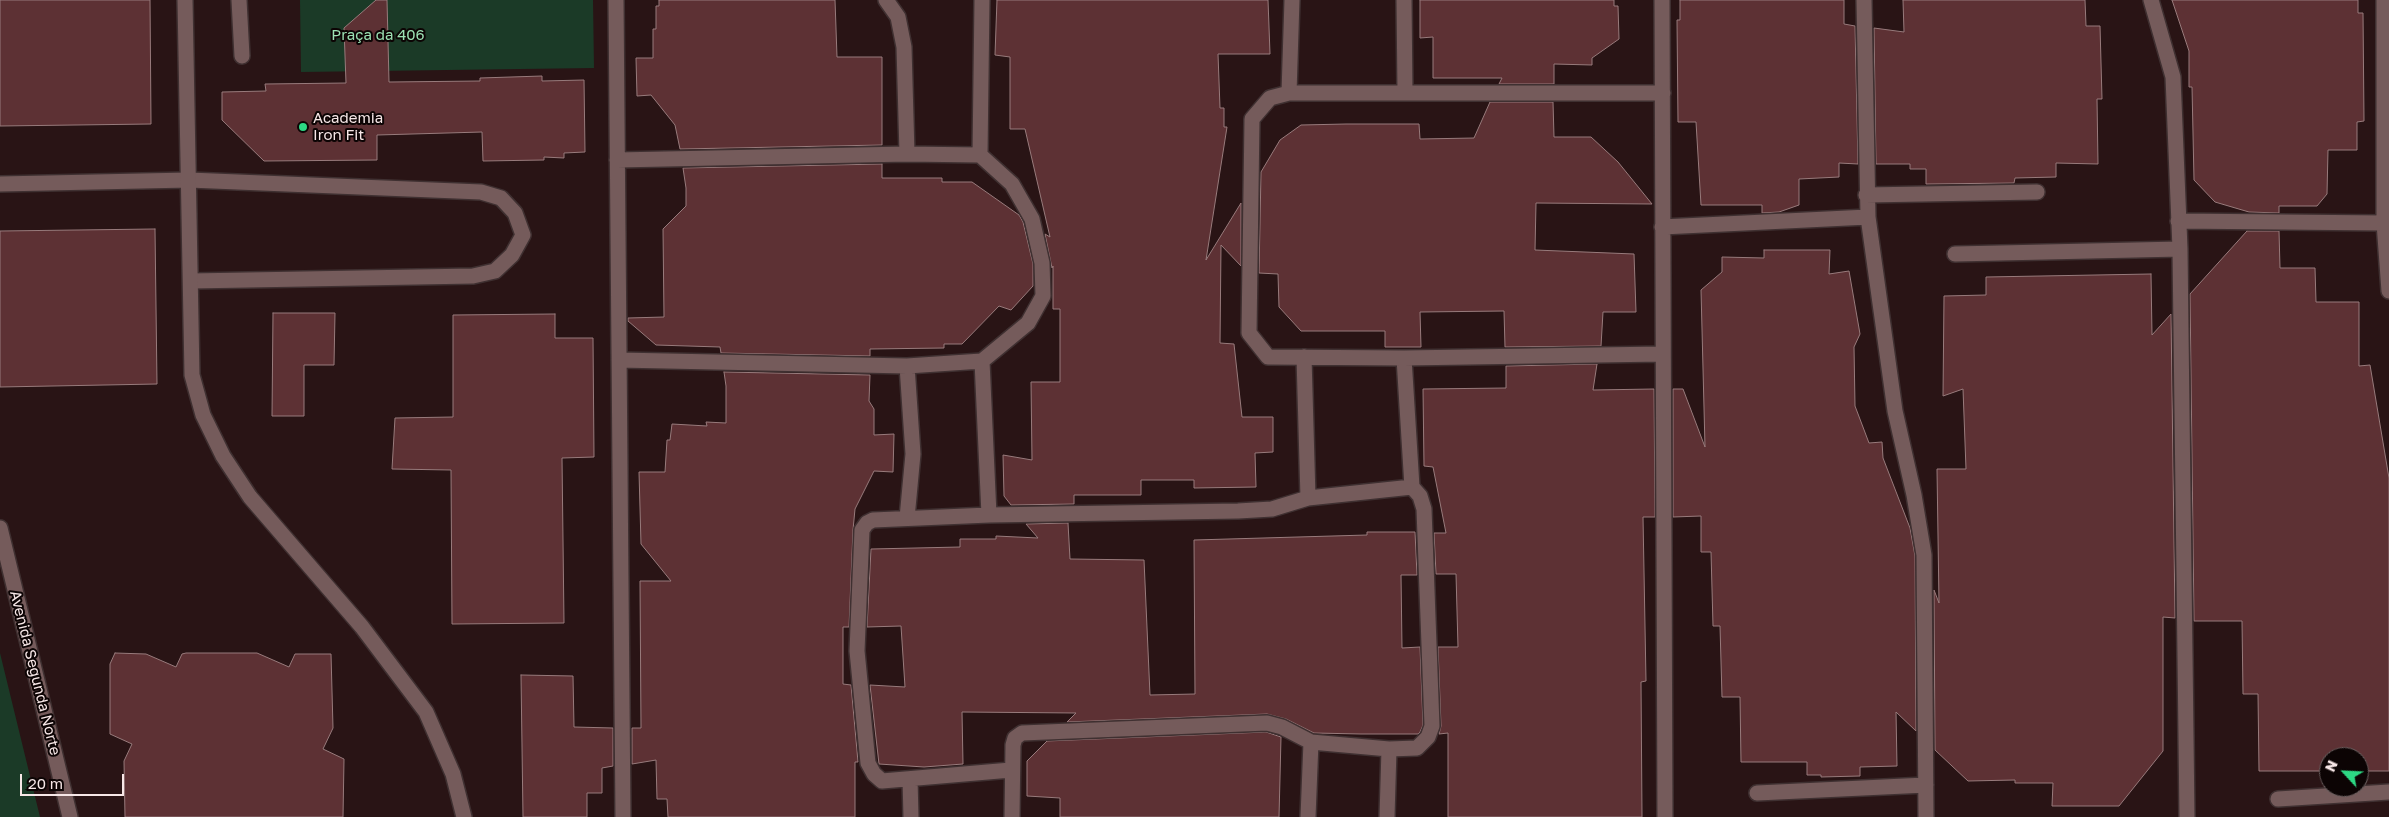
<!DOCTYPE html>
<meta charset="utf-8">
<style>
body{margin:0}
#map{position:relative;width:2389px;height:817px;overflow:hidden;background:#291415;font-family:"Golos Text",sans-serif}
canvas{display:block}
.north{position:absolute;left:2319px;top:747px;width:50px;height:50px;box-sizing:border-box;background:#0c0404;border:1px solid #6a5f5f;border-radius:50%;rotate:295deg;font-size:14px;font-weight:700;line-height:20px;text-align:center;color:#f7e7e7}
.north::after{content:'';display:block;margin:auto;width:18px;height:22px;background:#2dd884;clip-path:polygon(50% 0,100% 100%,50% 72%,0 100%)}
.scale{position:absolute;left:20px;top:774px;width:104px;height:22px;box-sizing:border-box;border:2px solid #f7e7e7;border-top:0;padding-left:6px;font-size:15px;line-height:18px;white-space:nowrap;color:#f7e7e7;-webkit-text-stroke:4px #0c0404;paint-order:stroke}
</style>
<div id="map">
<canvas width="2389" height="817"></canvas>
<div class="north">N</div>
<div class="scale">20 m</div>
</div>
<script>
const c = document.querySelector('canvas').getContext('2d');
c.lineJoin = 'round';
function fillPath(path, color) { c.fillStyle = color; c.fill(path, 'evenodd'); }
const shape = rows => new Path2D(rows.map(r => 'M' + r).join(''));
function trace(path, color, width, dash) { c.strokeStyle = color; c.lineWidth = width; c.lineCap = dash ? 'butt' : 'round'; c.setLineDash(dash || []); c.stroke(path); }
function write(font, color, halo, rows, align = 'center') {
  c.font = font + ' "Golos Text",sans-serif'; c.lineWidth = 4; c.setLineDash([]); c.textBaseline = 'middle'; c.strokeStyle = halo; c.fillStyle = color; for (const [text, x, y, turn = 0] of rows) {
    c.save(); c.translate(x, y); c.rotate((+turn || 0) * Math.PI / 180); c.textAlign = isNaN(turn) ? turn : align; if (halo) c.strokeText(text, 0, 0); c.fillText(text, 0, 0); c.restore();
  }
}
const green = shape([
 [300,0,593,0,594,68,301,72],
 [0,653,40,817,0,817]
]);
const building = shape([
 [0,0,150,0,151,124,0,126,0,0],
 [376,0,387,0,389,82,480,81,480,78,542,76,542,81,584,80,585,152,564,153,564,158,544,157,544,160,483,161,482,132,377,135,377,160,264,161,222,120,222,92,266,91,265,84,346,83,344,28,376,0],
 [659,0,835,0,837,57,882,57,882,145,680,149,675,125,651,95,637,96,636,58,653,58,653,29,656,29,656,6,659,6,659,0],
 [997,0,1268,0,1270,54,1218,54,1220,108,1224,108,1224,127,1227,127,1206,260,1241,203,1241,266,1221,245,1220,343,1234,344,1242,417,1273,417,1273,452,1255,453,1256,487,1194,488,1194,480,1141,480,1141,495,1074,495,1074,504,1011,505,1004,496,1003,455,1032,460,1031,382,1060,382,1060,309,1053,309,1053,266,1052,268,1045,234,1050,237,1025,129,1010,129,1010,57,995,55,997,0],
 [1420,0,1614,0,1614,6,1618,6,1619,39,1592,58,1592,65,1554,64,1554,84,1499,84,1502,78,1433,78,1433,37,1420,38,1420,0],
 [1680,0,1844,0,1844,24,1855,26,1858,164,1839,163,1839,177,1799,179,1799,205,1779,212,1762,213,1762,205,1701,205,1696,122,1678,122,1677,20,1680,20,1680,0],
 [1903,0,2085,0,2086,26,2100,26,2102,99,2097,99,2098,164,2056,163,2056,177,2015,178,2014,183,1926,184,1926,169,1910,169,1910,164,1876,164,1874,28,1904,32,1903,0],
 [2172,0,2358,0,2358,13,2363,13,2364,121,2357,122,2357,150,2328,150,2327,194,2317,206,2279,206,2279,213,2249,212,2215,202,2194,180,2192,87,2189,87,2189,51,2172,0],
 [1490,102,1553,102,1554,137,1591,137,1618,162,1652,204,1536,203,1535,250,1634,254,1636,312,1603,312,1601,346,1505,347,1504,311,1420,312,1421,347,1385,347,1385,331,1301,331,1279,307,1278,274,1259,273,1261,172,1280,140,1301,125,1346,124,1419,124,1420,139,1474,138,1490,102],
 [882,164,882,178,942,178,942,182,972,182,1019,215,1023,222,1033,264,1033,286,1011,310,999,306,962,344,944,344,944,348,870,349,870,356,721,353,720,347,656,345,628,321,628,318,664,317,663,229,686,206,686,188,683,168,882,164],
 [155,229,157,384,0,387,0,231,155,229],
 [2247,231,2279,231,2280,268,2315,268,2316,302,2359,302,2359,366,2370,365,2389,478,2389,771,2359,771,2359,757,2329,757,2329,771,2259,771,2258,694,2243,694,2242,621,2194,621,2190,294,2247,231],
 [1764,250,1830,250,1829,274,1849,271,1860,334,1854,347,1855,406,1869,443,1882,442,1883,458,1910,528,1915,556,1916,731,1896,712,1897,766,1860,767,1860,776,1821,777,1821,775,1807,775,1807,762,1741,762,1740,697,1722,697,1720,626,1713,626,1711,552,1701,552,1701,516,1673,517,1673,389,1683,389,1705,447,1701,290,1722,272,1722,257,1764,258,1764,250],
 [2151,274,2152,335,2171,314,2175,618,2163,617,2163,751,2119,806,2052,806,2053,783,2015,783,2015,780,1968,781,1935,750,1934,590,1939,603,1937,469,1966,469,1963,389,1943,396,1944,296,1986,295,1986,277,2151,274],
 [273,313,335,313,334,365,304,365,304,416,272,416,273,313],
 [555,314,555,338,593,338,594,457,562,458,564,623,452,624,451,470,392,469,395,418,453,417,453,315,555,314],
 [1597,364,1593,390,1654,389,1655,517,1643,517,1646,681,1641,682,1642,817,1448,817,1448,733,1439,734,1441,726,1438,647,1458,647,1456,574,1436,574,1434,533,1446,533,1433,467,1424,466,1423,389,1506,388,1506,366,1597,364],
 [724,372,870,375,869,401,874,409,874,435,894,434,893,472,874,471,855,509,853,530,849,627,843,627,843,684,851,685,858,762,855,762,855,817,668,817,667,799,657,799,656,760,632,764,632,728,641,728,640,581,671,581,641,544,639,472,665,472,667,440,670,440,672,424,707,426,706,422,726,423,726,386,724,372],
 [1068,523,1070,559,1144,560,1150,695,1195,694,1194,540,1367,535,1367,532,1415,532,1417,575,1401,575,1402,648,1420,647,1423,725,1420,732,1418,734,1361,734,1314,733,1286,719,1267,714,1067,722,1076,713,962,712,963,764,924,767,879,764,870,685,905,687,901,626,867,627,871,549,960,547,960,539,996,539,996,536,1038,538,1026,524,1068,523],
 [115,653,146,654,176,667,182,654,186,653,257,653,289,667,295,654,331,654,333,728,323,749,344,759,343,817,125,817,124,761,132,744,110,734,110,664,115,653],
 [521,675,573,676,574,727,613,728,613,766,602,768,602,793,587,793,587,817,523,817,521,675],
 [1266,732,1281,737,1279,817,1060,817,1060,798,1027,796,1027,761,1047,741,1266,732]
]);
const service = shape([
 [239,0,242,56],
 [0,184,189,180,481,192,501,198,515,213,523,235,512,255,495,271,473,276,191,281]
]);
const minor = shape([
 [185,0,192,375,203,415,223,456,250,497,362,627,426,712,453,774,464,817],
 [616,0,623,817],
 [886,0,898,17,904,47,907,154],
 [1404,0,1405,92],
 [1662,0,1665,817],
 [1864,0,1868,217,1895,411,1914,495,1924,555,1926,817],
 [2151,0,2173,77,2180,249,2187,817],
 [2384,0,2384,223,2389,291],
 [1289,93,1292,0],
 [980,155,982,0],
 [617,160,907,154,980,155,1012,184,1032,219,1042,263,1043,296,1028,323,982,361],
 [1866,195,2037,192],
 [2178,221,2384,223],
 [1662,227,1868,217],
 [1955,254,2180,249],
 [1662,354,1404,358,1268,357,1249,333,1252,119,1270,98,1289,93,1663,93],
 [619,360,907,366,913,454,907,518],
 [907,366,982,361,989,515],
 [1308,498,1412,487],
 [1311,742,1389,749,1417,748,1428,737,1432,726,1424,509,1420,496,1412,487,1404,358],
 [1011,770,882,781,874,774,868,763,857,651,862,530,867,523,873,520,989,515,1238,511,1272,509,1308,498,1304,357],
 [910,779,911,817],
 [1757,793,1926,785],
 [2278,799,2389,792],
 [1012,817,1013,745,1015,738,1022,733,1267,723,1282,727,1311,742,1308,817],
 [1387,817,1389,749]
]);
const secondary = shape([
 [0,528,70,817]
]);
const markers = [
 [303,127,5,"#2dd884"]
];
const parkNames = [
 ["Praça da 406",378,35]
];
const poiNames = [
 ["Academia",313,118],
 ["Iron Fit",313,135]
];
const streetNames = [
 ["Avenida Segunda Norte",35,673,76]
];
fillPath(green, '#1b3a27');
fillPath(building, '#5d3134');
trace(building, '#987b7c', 1);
trace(service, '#3f3031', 18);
trace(minor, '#3f3031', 18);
trace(secondary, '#3f3031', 18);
trace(service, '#755b5b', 15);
trace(minor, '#755b5b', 15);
trace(secondary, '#755b5b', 15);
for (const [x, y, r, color] of markers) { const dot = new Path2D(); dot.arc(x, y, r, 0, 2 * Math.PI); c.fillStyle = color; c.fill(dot); trace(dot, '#0c0404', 2); }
write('15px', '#9be0b3', '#0c0404', parkNames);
write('15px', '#f7e7e7', '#0c0404', poiNames, 'left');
write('15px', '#f7e7e7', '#0c0404', streetNames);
</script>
